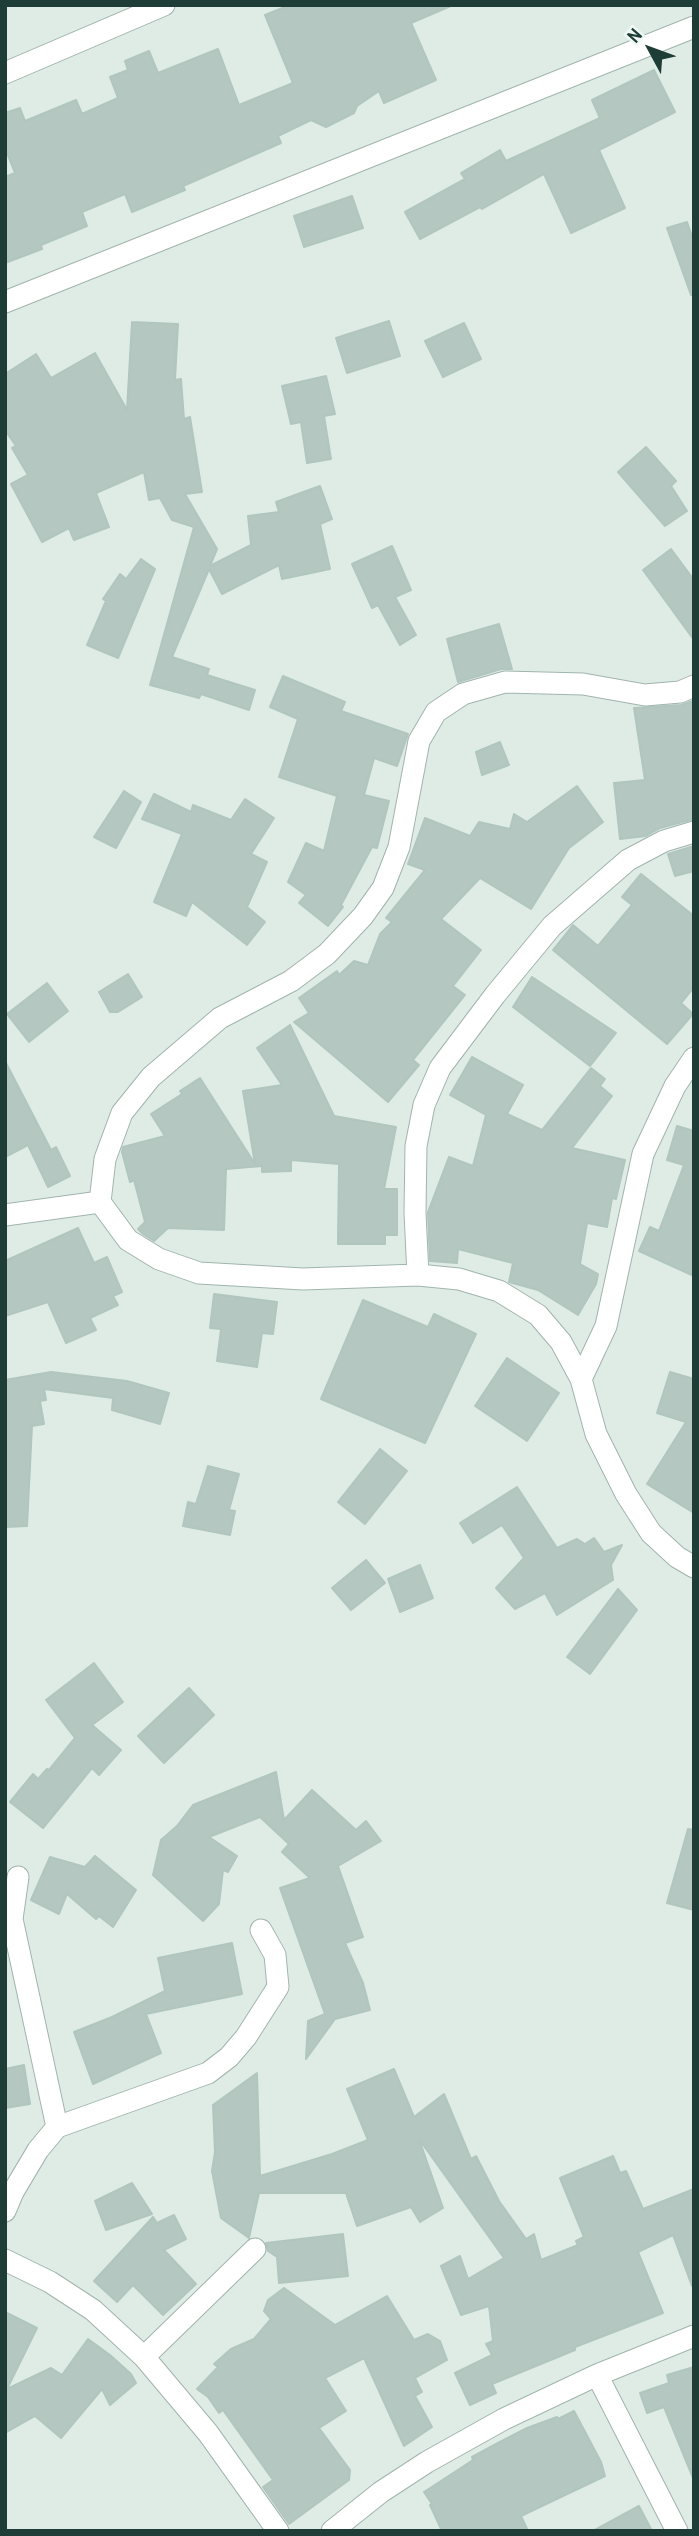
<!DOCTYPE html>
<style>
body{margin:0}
#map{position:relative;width:699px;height:2536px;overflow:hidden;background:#dfece6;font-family:"Archivo Narrow",sans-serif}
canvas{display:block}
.frame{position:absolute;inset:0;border:7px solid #1e3d36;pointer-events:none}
.north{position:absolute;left:615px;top:14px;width:70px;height:70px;-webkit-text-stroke:5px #eff8f4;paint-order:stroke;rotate:311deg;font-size:19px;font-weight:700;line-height:28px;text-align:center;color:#1e3d36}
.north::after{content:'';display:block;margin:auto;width:24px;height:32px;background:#1e3d36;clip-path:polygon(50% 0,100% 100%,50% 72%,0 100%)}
</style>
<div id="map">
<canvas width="699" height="2536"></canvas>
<div class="frame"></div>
<div class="north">N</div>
</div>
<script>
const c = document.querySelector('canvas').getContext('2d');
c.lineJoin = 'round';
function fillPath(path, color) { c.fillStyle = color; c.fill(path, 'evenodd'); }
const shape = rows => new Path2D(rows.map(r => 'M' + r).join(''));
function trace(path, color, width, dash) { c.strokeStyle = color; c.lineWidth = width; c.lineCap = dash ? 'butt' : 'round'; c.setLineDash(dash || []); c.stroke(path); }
const building = shape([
 [290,5,453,5,411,23,436,80,384,103,379,91,357,106,354,113,326,127,311,120,278,136,281,143,183,186,185,190,132,212,125,194,82,212,87,226,41,245,42,249,5,263,5,177,15,173,5,148,5,113,20,108,25,121,76,100,82,114,118,98,110,77,128,70,125,61,149,51,158,73,218,49,239,105,293,83,265,15,290,5],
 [654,70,675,112,599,150,625,208,571,233,544,174,482,209,480,207,420,239,405,212,465,179,461,173,500,150,506,161,600,118,592,100,654,70],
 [352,196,363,228,304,247,294,216,352,196],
 [687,222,694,242,694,295,691,295,667,228,687,222],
 [389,321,400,356,347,373,336,338,389,321],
 [132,322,178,324,175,380,181,379,184,419,190,417,202,492,185,494,217,549,210,566,251,545,248,516,279,512,276,502,320,486,332,519,320,524,330,569,282,579,279,565,222,594,209,569,172,657,209,669,207,675,255,690,249,710,201,694,199,698,150,685,194,527,172,520,160,498,149,500,144,472,96,493,109,527,74,540,69,528,42,542,11,484,28,475,12,448,16,446,5,430,5,374,36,354,51,378,95,353,127,410,132,322],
 [464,323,481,359,443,377,425,341,464,323],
 [326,376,335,414,324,416,331,459,307,463,301,422,291,424,282,386,326,376],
 [646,447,676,481,671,486,687,511,665,526,618,472,646,447],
 [392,546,411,590,395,597,416,635,400,645,378,605,372,608,352,564,392,546],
 [671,549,694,580,694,640,643,570,671,549],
 [141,559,155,569,118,658,87,645,106,601,103,599,120,574,126,579,141,559],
 [499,624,512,669,501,669,458,682,447,639,499,624],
 [283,676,345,702,341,711,408,734,397,766,374,758,364,795,389,801,377,848,372,847,341,905,343,907,328,926,299,903,306,895,288,882,306,843,324,851,337,796,279,777,298,719,270,707,283,676],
 [693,701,694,819,660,828,646,836,620,839,614,783,645,780,634,708,681,705,693,701],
 [500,742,509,765,482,775,476,752,500,742],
 [577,786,603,822,569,848,531,909,480,878,441,919,481,950,453,986,465,995,413,1060,419,1065,388,1102,294,1022,309,1013,299,998,337,971,339,975,354,961,368,965,380,934,392,922,386,918,425,870,408,864,425,818,470,836,479,822,510,829,514,814,527,822,577,786],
 [124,791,141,802,116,848,94,837,124,791],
 [154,794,191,812,193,805,231,820,245,799,274,818,251,854,267,862,247,907,265,922,247,945,192,902,186,916,154,902,182,834,142,819,154,794],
 [694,846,694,871,675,876,668,854,694,846],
 [641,874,694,916,694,987,681,1003,693,1014,667,1044,553,950,573,925,598,946,632,905,622,897,641,874],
 [128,974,142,997,118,1012,110,1012,99,992,128,974],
 [532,977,616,1033,590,1066,513,1007,532,977],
 [47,983,68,1011,29,1042,7,1014,47,983],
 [290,1025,334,1116,396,1127,384,1189,397,1189,397,1235,385,1235,385,1244,338,1244,339,1164,291,1160,291,1171,262,1172,262,1166,226,1169,224,1230,168,1228,154,1241,143,1234,138,1229,145,1222,134,1180,130,1182,122,1152,123,1147,165,1136,151,1114,182,1094,180,1091,200,1078,255,1164,243,1091,282,1085,257,1048,290,1025],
 [472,1057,523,1085,507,1114,542,1130,591,1068,605,1079,600,1086,612,1096,572,1148,625,1160,616,1199,612,1198,607,1227,587,1223,580,1264,598,1274,596,1284,578,1315,538,1290,509,1282,513,1263,458,1249,457,1263,430,1261,428,1212,449,1157,473,1166,486,1115,450,1095,472,1057],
 [5,1061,51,1150,56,1147,70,1176,48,1187,28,1145,5,1157,5,1061],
 [677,1126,694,1131,694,1276,639,1251,650,1227,659,1231,684,1165,667,1160,677,1126],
 [78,1228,94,1263,107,1257,122,1292,113,1296,118,1305,90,1318,96,1330,66,1343,48,1302,5,1316,5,1261,78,1228],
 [214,1294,277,1302,273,1334,262,1333,257,1367,217,1361,221,1329,210,1328,214,1294],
 [363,1300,428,1327,434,1314,476,1334,425,1443,321,1399,363,1300],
 [507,1358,559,1393,527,1441,475,1406,507,1358],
 [51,1372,127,1381,169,1393,160,1424,112,1410,113,1398,44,1389,46,1400,40,1401,44,1424,32,1426,27,1526,5,1527,5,1380,51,1372],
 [670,1372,694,1379,694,1513,647,1484,686,1422,657,1413,670,1372],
 [380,1449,407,1471,365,1524,338,1502,380,1449],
 [208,1466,239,1474,229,1510,235,1511,230,1535,183,1526,188,1502,196,1504,208,1466],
 [517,1487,557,1548,577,1539,585,1544,594,1538,604,1552,622,1545,611,1565,613,1580,557,1615,545,1593,515,1609,496,1588,524,1558,502,1525,473,1543,460,1523,517,1487],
 [366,1560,385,1583,351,1610,332,1588,366,1560],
 [420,1565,433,1598,400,1612,388,1579,420,1565],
 [618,1589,637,1610,590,1674,567,1657,618,1589],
 [94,1663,123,1702,92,1725,121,1750,99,1775,92,1768,43,1828,10,1802,33,1774,38,1779,47,1769,49,1770,75,1738,46,1700,94,1663],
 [189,1688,214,1715,164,1763,138,1736,189,1688],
 [276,1772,284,1820,312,1790,356,1830,366,1821,381,1841,338,1866,363,1937,345,1943,363,1983,370,2010,335,2019,306,2059,308,2021,325,2014,280,1888,310,1878,282,1852,289,1844,260,1817,209,1837,237,1856,228,1872,223,1870,219,1904,203,1921,153,1875,161,1840,177,1826,193,1805,276,1772],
 [688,1829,694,1830,694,1910,667,1903,688,1829],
 [95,1856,136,1890,113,1927,99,1916,96,1919,67,1894,59,1914,31,1900,50,1857,85,1867,95,1856],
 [232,1943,242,1994,146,2014,161,2053,93,2084,74,2032,112,2017,165,1991,158,1958,232,1943],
 [24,2065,30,2104,5,2108,5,2069,24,2065],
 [394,2069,414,2117,444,2094,471,2159,476,2156,499,2201,526,2239,534,2234,541,2260,578,2245,576,2241,584,2237,560,2178,613,2156,620,2173,626,2171,643,2209,694,2189,694,2286,692,2286,673,2235,638,2252,663,2313,575,2347,575,2350,492,2384,496,2393,470,2405,455,2373,492,2355,486,2344,493,2341,489,2306,461,2315,441,2266,460,2256,468,2279,504,2258,419,2139,443,2208,420,2222,411,2207,357,2226,346,2193,259,2193,249,2238,221,2218,212,2171,215,2152,213,2105,257,2073,260,2176,332,2154,368,2140,347,2089,394,2069],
 [132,2183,152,2214,106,2230,95,2201,132,2183],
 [174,2215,186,2239,164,2250,196,2284,163,2315,133,2285,117,2302,94,2281,153,2217,157,2223,174,2215],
 [343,2234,348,2276,279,2283,277,2257,268,2251,266,2243,343,2234],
 [284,2288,335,2325,387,2296,414,2340,428,2334,440,2341,447,2360,415,2378,422,2392,415,2396,432,2427,404,2446,364,2358,325,2378,346,2411,319,2428,350,2470,349,2480,289,2524,263,2487,273,2480,223,2410,219,2413,208,2397,197,2389,218,2367,214,2364,231,2349,254,2339,271,2319,264,2311,268,2300,284,2288],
 [5,2312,37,2328,7,2389,51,2368,62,2375,88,2339,110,2355,131,2374,136,2383,110,2405,102,2389,61,2438,35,2416,5,2433,5,2312],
 [694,2367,694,2478,693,2478,664,2407,647,2413,640,2393,669,2383,667,2375,694,2367],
 [574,2411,601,2462,605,2476,521,2516,528,2531,442,2531,430,2505,432,2504,424,2492,473,2460,472,2457,496,2444,527,2428,557,2417,558,2419,574,2411],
 [639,2506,652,2531,593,2531,639,2506]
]);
const minor = shape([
 [5,73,164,5],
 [5,302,694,27],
 [694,686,680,692,645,695,583,684,505,682,463,694,436,712,419,741,399,847,383,888,363,916,327,954,291,981,220,1018,151,1077,122,1113,105,1159,100,1202,128,1240,159,1259,199,1273,303,1279,418,1275,459,1279,499,1291,538,1315,561,1342,581,1379,596,1434,626,1494,651,1533,677,1557,694,1567],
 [5,1215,100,1202],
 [418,1275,415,1213,416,1146,424,1105,440,1068,495,995,552,926,628,860,664,841,694,832],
 [581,1379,606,1326,643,1154,675,1086,694,1058],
 [57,2127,208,2073,229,2057,246,2037,278,1987,275,1955,261,1930],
 [5,2211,13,2192,38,2150,57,2127,12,1919,18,1877],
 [255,2249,144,2357,208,2433,278,2531],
 [5,2260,50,2282,93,2310,144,2357],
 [597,2375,677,2531],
 [332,2531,381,2492,427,2462,504,2419,597,2375,694,2336]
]);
fillPath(building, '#b4c7c0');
trace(building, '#b0c6be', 2);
trace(minor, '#a1b4ae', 23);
trace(minor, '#fff', 21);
</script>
